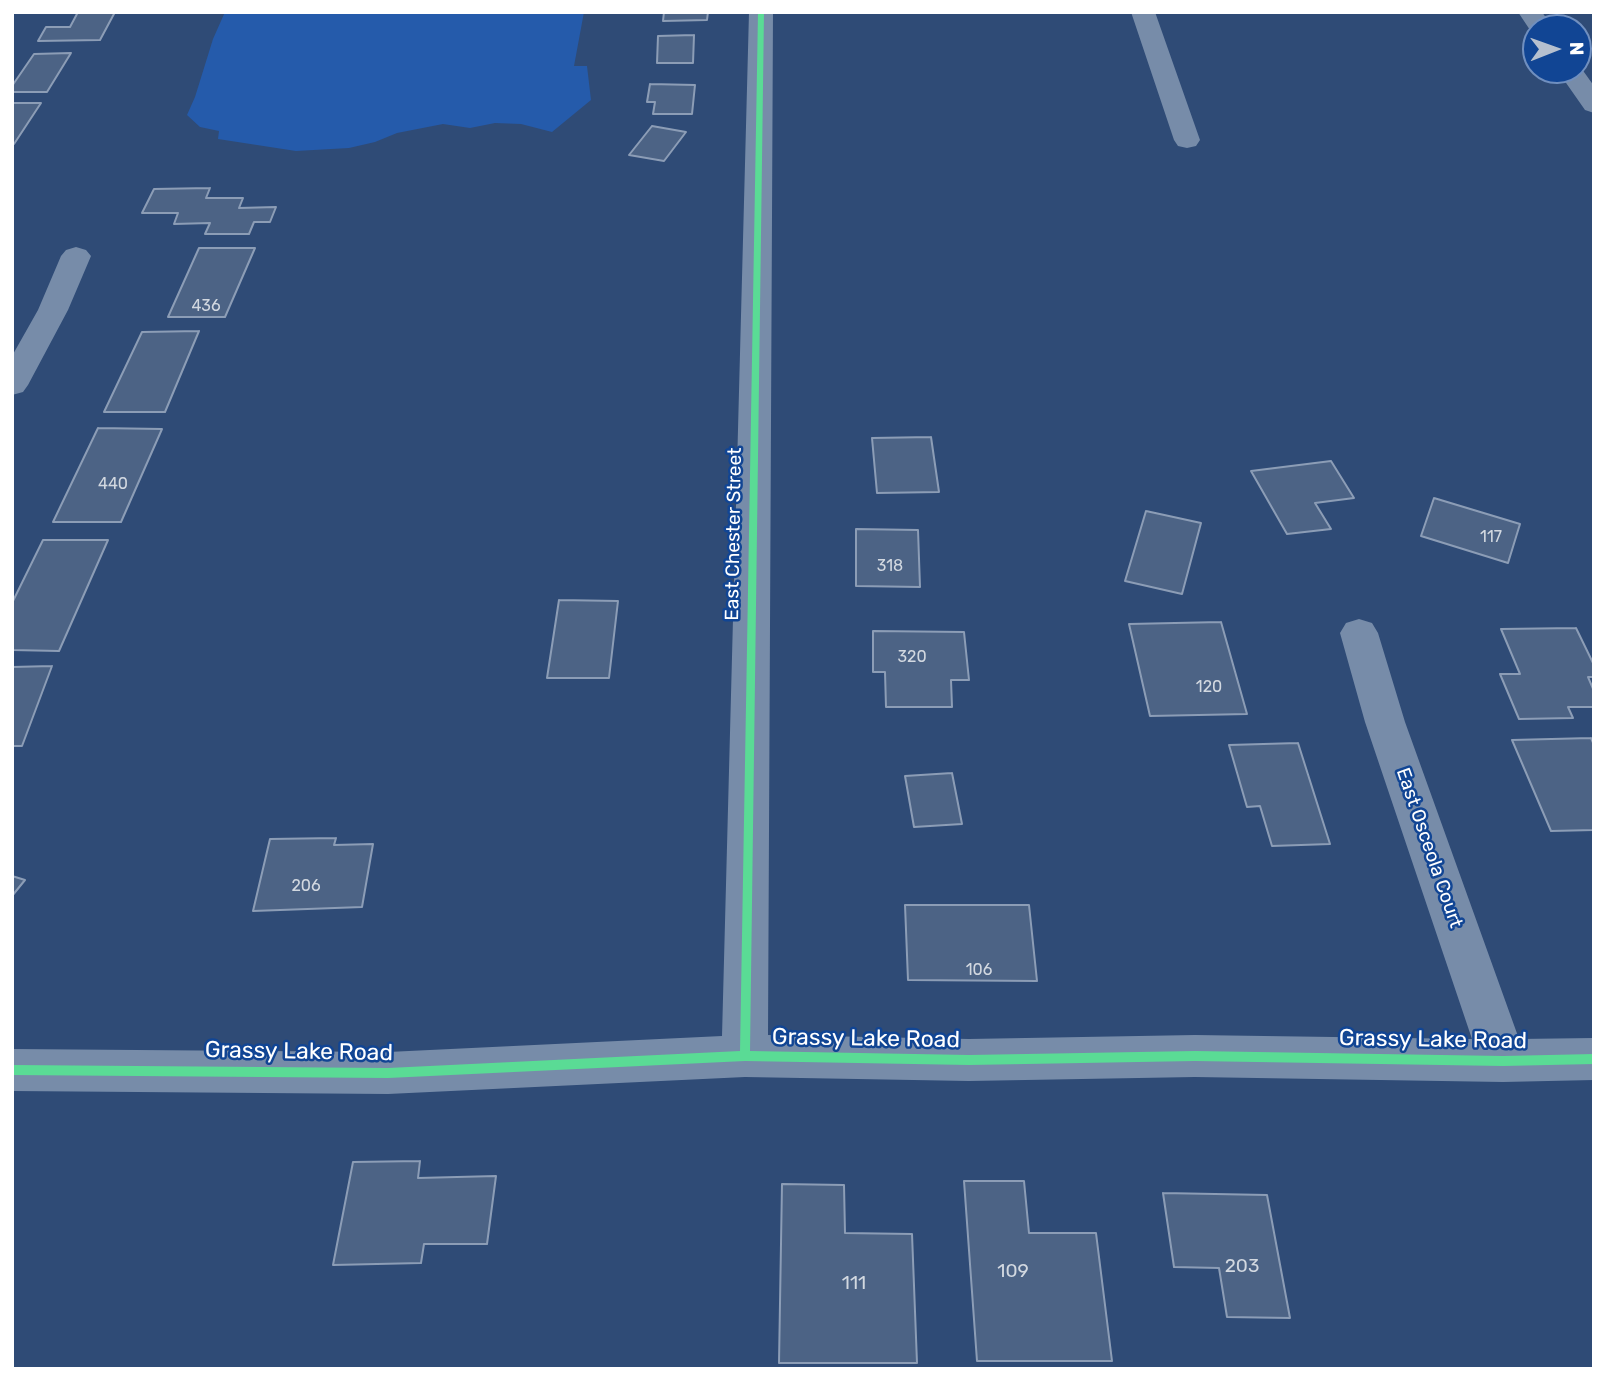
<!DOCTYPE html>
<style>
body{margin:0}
#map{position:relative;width:1606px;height:1381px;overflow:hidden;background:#2f4b76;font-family:Rubik,sans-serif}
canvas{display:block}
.frame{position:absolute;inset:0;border:14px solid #fff;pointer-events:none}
.north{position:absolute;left:1522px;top:14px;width:70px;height:70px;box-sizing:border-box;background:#114594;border:2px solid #708fbf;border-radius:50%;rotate:89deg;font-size:19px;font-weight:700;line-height:28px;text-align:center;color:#fff}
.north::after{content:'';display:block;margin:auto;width:24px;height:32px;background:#b6c0cf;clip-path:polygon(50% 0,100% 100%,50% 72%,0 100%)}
</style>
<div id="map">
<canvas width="1606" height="1381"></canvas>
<div class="frame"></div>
<div class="north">N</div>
</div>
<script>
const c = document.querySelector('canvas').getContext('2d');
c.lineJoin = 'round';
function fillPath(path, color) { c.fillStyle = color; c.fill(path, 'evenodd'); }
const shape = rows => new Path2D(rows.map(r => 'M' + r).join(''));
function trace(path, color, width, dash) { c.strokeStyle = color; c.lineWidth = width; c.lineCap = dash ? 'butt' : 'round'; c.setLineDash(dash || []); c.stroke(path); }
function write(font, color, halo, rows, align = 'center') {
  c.font = font + ' Rubik,sans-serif'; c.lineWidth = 5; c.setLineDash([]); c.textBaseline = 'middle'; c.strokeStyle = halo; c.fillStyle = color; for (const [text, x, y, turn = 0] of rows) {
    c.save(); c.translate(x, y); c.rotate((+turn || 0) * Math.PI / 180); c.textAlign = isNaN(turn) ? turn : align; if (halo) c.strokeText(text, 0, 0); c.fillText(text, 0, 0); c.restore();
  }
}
const green = shape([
 [225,12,584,12,574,66,587,66,591,100,552,132,521,124,495,123,470,128,443,124,397,133,375,142,349,148,296,151,218,139,219,131,200,127,187,115,195,97,213,39]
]);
const building = shape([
 [78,12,115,12,100,40,38,41,46,27,70,27,78,12],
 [664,12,708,12,707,20,663,21,664,12],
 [694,35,693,63,657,63,658,36,694,35],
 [71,53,47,92,12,92,12,86,34,54,71,53],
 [650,84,695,85,692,114,653,114,655,102,647,102,650,84],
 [12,103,41,103,14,144,12,144,12,103],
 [652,126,686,132,664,161,629,155,652,126],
 [210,188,206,198,243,198,239,208,276,207,270,222,254,222,249,234,205,234,210,223,174,224,178,213,142,213,154,189,210,188],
 [199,248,255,248,225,317,168,317,199,248],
 [199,331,165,412,104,412,142,332,199,331],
 [98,428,162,429,121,522,53,522,98,428],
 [931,437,939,492,877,493,872,438,931,437],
 [1331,461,1354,498,1315,503,1331,529,1287,534,1251,471,1331,461],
 [1434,498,1520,524,1508,563,1421,536,1434,498],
 [1146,511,1201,523,1182,594,1125,581,1146,511],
 [856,529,918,530,920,587,856,586,856,529],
 [43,540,108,540,59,651,12,650,12,603,43,540],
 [559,600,618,601,609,678,547,678,559,600],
 [1221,622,1247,714,1150,716,1129,624,1221,622],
 [1576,628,1594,665,1594,677,1588,677,1594,691,1594,707,1568,707,1573,718,1519,719,1500,674,1520,674,1501,629,1576,628],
 [873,631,964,632,969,680,951,680,952,707,886,707,885,672,873,672,873,631],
 [52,666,22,746,12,746,12,667,52,666],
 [1591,738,1594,745,1594,830,1551,831,1512,740,1591,738],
 [1298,743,1330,844,1272,846,1260,806,1247,807,1229,745,1298,743],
 [952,773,962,824,914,827,905,776,952,773],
 [336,838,334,845,373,844,362,907,253,911,270,839,336,838],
 [12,876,25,880,12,896,12,876],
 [905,905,1029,905,1037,981,908,980,905,905],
 [420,1161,418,1178,496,1176,487,1244,424,1244,421,1263,333,1265,353,1162,420,1161],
 [964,1181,1024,1181,1029,1233,1096,1233,1112,1361,977,1361,964,1181],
 [782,1184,844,1185,845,1233,912,1234,917,1363,779,1363,782,1184],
 [1163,1193,1267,1195,1290,1318,1227,1317,1219,1268,1174,1267,1163,1193]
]);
const street = shape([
 [749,12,773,12,768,1035,969,1039,1195,1035,1472,1039,1365,722,1340,633,1346,623,1359,619,1372,623,1378,633,1405,722,1519,1039,1594,1038,1594,1080,1503,1082,1195,1077,969,1081,745,1077,388,1094,12,1091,12,1049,388,1052,722,1036,749,12],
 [1131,12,1155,12,1200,140,1196,146,1187,148,1178,146,1174,140,1131,12],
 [1518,12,1542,12,1553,28,1536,28,1536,34,1532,33,1518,12],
 [1579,65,1594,86,1594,113,1585,110,1557,70,1578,70,1579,65],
 [76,247,86,250,91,256,68,310,28,385,23,392,12,395,12,356,38,310,61,256,66,250,76,247]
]);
const cycleway = shape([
 [758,12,764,12,750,1051,969,1055,1195,1051,1503,1056,1594,1054,1594,1064,1503,1066,1195,1061,969,1065,745,1061,388,1078,12,1075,12,1065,388,1068,740,1051,758,12]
]);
const numberNames = [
 ["436",206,306],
 ["440",113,484],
 ["117",1491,537],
 ["318",890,566],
 ["320",912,657],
 ["120",1209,687],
 ["206",306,886],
 ["106",979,970]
];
const streetNames = [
 ["East Chester Street",734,534,-89],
 ["East Osceola Court",1429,848,71]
];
const nearNumbernames = [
 ["203",1242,1267],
 ["109",1013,1272],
 ["111",854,1284]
];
const nearStreetnames = [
 ["Grassy Lake Road",866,1039,1],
 ["Grassy Lake Road",1433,1040,1],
 ["Grassy Lake Road",299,1052,1]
];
fillPath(green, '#255bab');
fillPath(building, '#4c6385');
trace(building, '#8c9db6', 2);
fillPath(street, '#778ca9');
fillPath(cycleway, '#5adb95');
write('16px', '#d2d8e0', null, numberNames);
write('19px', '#fff', '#114594', streetNames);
write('19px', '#d2d8e0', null, nearNumbernames);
write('23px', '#fff', '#114594', nearStreetnames);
</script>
